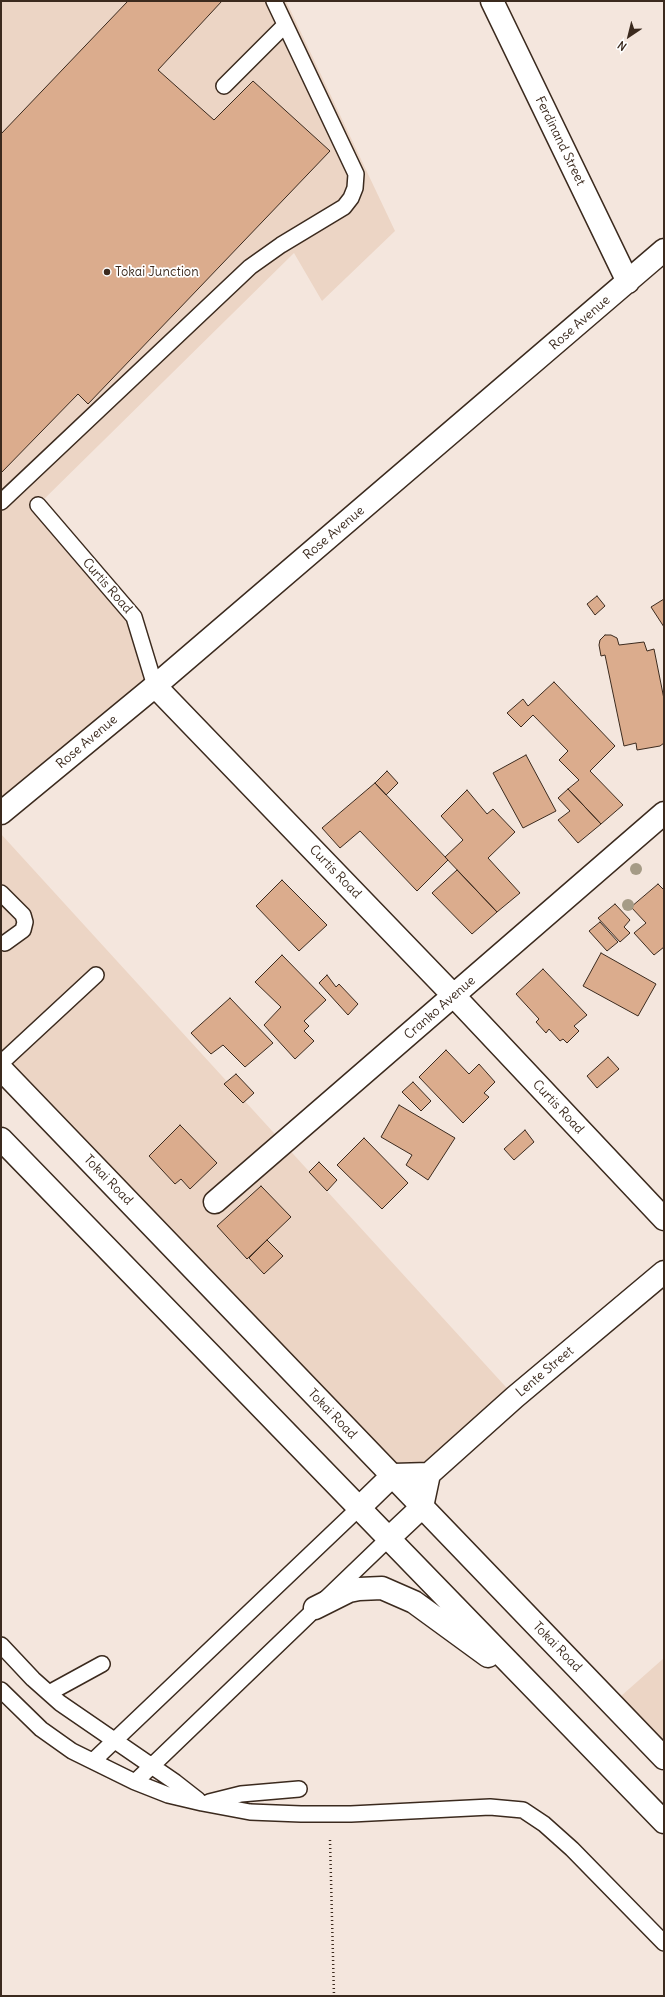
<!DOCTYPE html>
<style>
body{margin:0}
#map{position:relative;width:665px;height:1997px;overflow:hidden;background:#f4e6dd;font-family:Delius,sans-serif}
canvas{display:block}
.frame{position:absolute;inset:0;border:2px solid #3b2a1e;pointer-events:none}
.north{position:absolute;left:609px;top:16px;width:40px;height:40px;-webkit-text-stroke:3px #fff;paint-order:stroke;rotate:215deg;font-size:11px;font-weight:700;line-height:16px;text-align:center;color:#3b2a1e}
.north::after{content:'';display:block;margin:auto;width:14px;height:18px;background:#3b2a1e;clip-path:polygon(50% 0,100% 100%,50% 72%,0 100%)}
</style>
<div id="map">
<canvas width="665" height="1997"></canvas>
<div class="frame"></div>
<div class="north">N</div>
</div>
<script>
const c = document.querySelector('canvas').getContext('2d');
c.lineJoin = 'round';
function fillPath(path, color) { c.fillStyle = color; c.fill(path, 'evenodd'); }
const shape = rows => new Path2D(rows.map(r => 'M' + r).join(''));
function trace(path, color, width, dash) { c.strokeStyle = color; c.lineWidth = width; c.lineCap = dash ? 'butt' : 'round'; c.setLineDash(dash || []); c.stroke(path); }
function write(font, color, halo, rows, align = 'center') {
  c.font = font + ' Delius,sans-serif'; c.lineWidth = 3.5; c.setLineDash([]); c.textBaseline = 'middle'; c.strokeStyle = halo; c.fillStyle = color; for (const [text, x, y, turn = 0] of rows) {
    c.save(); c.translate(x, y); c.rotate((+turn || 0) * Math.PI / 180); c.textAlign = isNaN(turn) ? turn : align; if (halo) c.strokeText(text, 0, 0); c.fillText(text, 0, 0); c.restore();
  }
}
const built = shape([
 [1,1,286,1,395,231,322,301,294,253,38,505,134,617,155,686,1,813],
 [1,834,515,1397,440,1465,393,1475,1,1069],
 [664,1658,664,1758,612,1704]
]);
const building = shape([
 [128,1,222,1,158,70,214,120,253,81,330,151,88,404,78,394,1,473,1,134,128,1],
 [597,596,605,606,595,615,587,604,597,596],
 [664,599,664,627,651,607,664,599],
 [605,635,611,635,617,638,619,645,644,642,647,651,654,649,664,699,664,743,660,746,637,750,636,743,624,746,605,655,601,656,599,645,600,640,605,635],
 [554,682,615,746,590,771,623,805,601,824,568,789,579,780,559,760,568,751,533,715,521,727,507,713,523,699,528,706,554,682],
 [526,755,556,811,523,828,493,773,526,755],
 [387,771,398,783,386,795,375,783,387,771],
 [375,783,448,860,417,891,360,831,340,848,322,828,375,783],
 [568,789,601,824,578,843,558,820,570,811,558,798,568,789],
 [467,790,487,814,493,809,515,832,488,858,520,893,497,912,445,857,463,840,441,816,467,790],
 [457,870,497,912,472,934,432,893,457,870],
 [282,880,327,925,299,951,256,906,282,880],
 [658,884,664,890,664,947,654,955,634,933,646,923,631,907,658,884],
 [615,904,630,920,624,927,630,933,620,942,598,918,615,904],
 [600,922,618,942,607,951,589,931,600,922],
 [601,953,656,984,638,1016,583,986,601,953],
 [282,955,326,1000,304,1021,309,1026,304,1031,314,1041,295,1059,264,1025,281,1007,255,982,282,955],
 [543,969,587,1015,574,1026,579,1031,567,1043,563,1039,560,1041,549,1029,546,1033,536,1022,539,1019,516,994,543,969],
 [327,975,336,987,339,984,358,1004,348,1015,319,983,327,975],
 [230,998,273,1043,245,1067,223,1045,211,1054,191,1033,230,998],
 [446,1050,469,1074,479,1064,495,1082,484,1093,489,1097,463,1123,419,1077,446,1050],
 [608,1057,619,1069,597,1088,587,1076,608,1057],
 [236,1074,254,1093,243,1103,224,1084,236,1074],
 [413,1082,431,1101,421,1111,402,1092,413,1082],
 [399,1105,455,1138,428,1180,406,1165,412,1155,381,1137,399,1105],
 [180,1125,217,1163,190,1189,181,1179,175,1184,149,1156,180,1125],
 [525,1130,534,1142,514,1160,504,1149,525,1130],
 [364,1138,408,1183,382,1209,337,1165,364,1138],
 [319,1162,337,1180,327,1191,309,1172,319,1162],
 [261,1186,291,1217,247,1259,217,1226,261,1186],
 [267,1240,283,1256,264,1274,249,1258,267,1240]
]);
const path = shape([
 [330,1840,334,1996]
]);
const service = shape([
 [224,86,285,25],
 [1,502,250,267,281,245,344,207,351,198,355,188,356,174,274,1],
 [38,505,134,617,155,686],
 [1,893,23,915,25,922,23,930,5,943],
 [1,1063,96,975],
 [1,1645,33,1679,60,1703,175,1782,198,1800],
 [1,1690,41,1729,72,1751,135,1782,168,1795,202,1803,250,1812,301,1814,351,1814,490,1807,523,1810,544,1824,572,1849,664,1943],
 [49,1693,102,1664],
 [93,1761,359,1508],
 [135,1782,388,1539],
 [209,1802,241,1794,299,1789]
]);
const minor = shape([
 [492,1,628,282],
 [155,686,454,996,664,1219],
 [1,813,155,686,664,250],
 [215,1202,664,813],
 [359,1508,393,1475,429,1474],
 [388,1539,422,1507,429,1474,515,1397,664,1272]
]);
const secondary = shape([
 [1,1069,664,1758],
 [1,1139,664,1822],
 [315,1608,349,1591,359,1589,382,1588,414,1602,488,1656]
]);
const trees = [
 [636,869],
 [628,905]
];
const markers = [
 [107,272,4,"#3b2a1e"]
];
const streetNames = [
 ["Ferdinand Street",560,141,64],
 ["Rose Avenue",580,323,-41],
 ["Rose Avenue",334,533,-40],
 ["Curtis Road",107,586,49],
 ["Rose Avenue",87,742,-40],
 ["Curtis Road",335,872,46],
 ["Cranko Avenue",440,1008,-41],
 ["Curtis Road",558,1107,47],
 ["Tokai Road",108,1180,46],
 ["Lente Street",545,1372,-40],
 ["Tokai Road",332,1414,46],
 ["Tokai Road",557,1647,46]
];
const poiNames = [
 ["Tokai Junction",115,272]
];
fillPath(built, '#ecd5c5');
fillPath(building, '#dbac8d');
trace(building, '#3b2a1e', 1);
trace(service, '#3b2a1e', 18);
trace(minor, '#3b2a1e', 25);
trace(secondary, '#3b2a1e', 25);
trace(path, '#3b2a1e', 2.5, [1, 3]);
trace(service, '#fff', 15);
trace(minor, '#fff', 22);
trace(secondary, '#fff', 22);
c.fillStyle = '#a59b86';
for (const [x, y] of trees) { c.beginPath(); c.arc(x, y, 6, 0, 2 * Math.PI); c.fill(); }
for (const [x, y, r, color] of markers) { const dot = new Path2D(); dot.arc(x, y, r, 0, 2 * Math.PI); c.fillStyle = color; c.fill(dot); trace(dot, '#fff', 1.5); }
write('13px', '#3b2a1e', '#fff', streetNames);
write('13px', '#3b2a1e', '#fff', poiNames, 'left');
</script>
